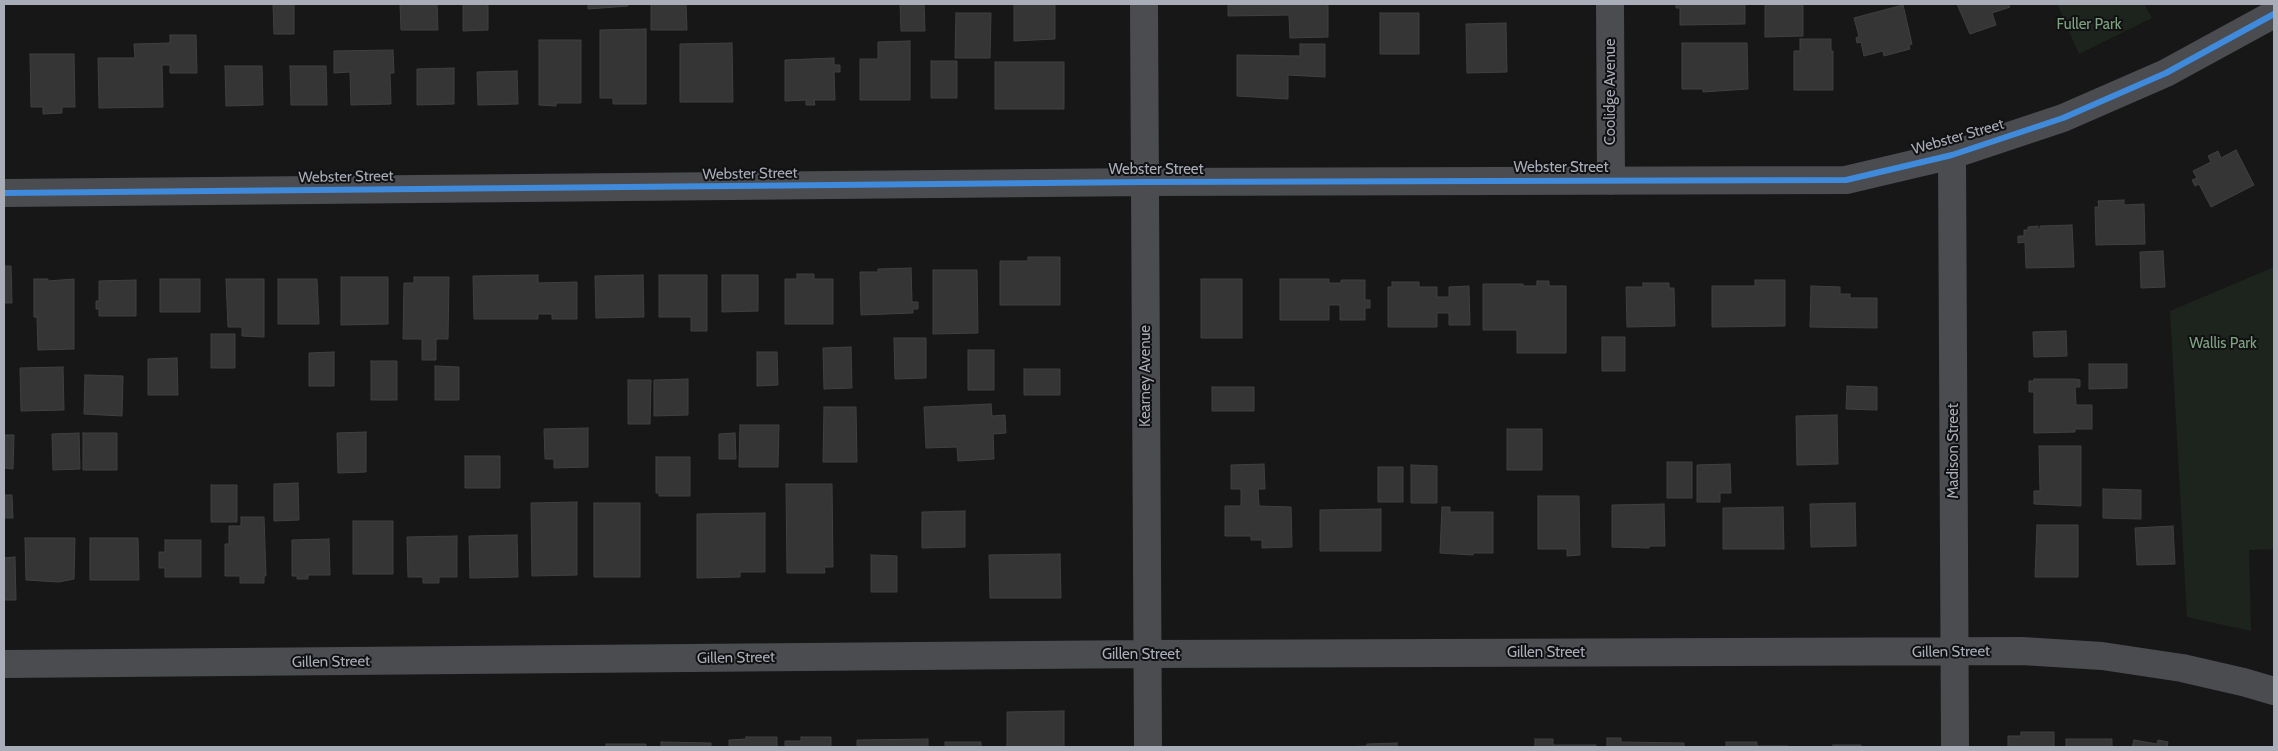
<!DOCTYPE html>
<style>
body{margin:0}
#map{position:relative;width:2278px;height:751px;overflow:hidden;background:#171717;font-family:Cabin,sans-serif}
canvas{display:block}
.frame{position:absolute;inset:0;border:5px solid #a8adb8;pointer-events:none}
</style>
<div id="map">
<canvas width="2278" height="751"></canvas>
<div class="frame"></div>
</div>
<script>
const c = document.querySelector('canvas').getContext('2d');
c.lineJoin = 'round';
function fillPath(path, color) { c.fillStyle = color; c.fill(path, 'evenodd'); }
const shape = rows => new Path2D(rows.map(r => 'M' + r).join(''));
function trace(path, color, width, dash) { c.strokeStyle = color; c.lineWidth = width; c.lineCap = dash ? 'butt' : 'round'; c.setLineDash(dash || []); c.stroke(path); }
function write(font, color, halo, rows, align = 'center') {
  c.font = font + ' Cabin,sans-serif'; c.lineWidth = 4; c.setLineDash([]); c.textBaseline = 'middle'; c.strokeStyle = halo; c.fillStyle = color; for (const [text, x, y, turn = 0] of rows) {
    c.save(); c.translate(x, y); c.rotate((+turn || 0) * Math.PI / 180); c.textAlign = isNaN(turn) ? turn : align; if (halo) c.strokeText(text, 0, 0); c.fillText(text, 0, 0); c.restore();
  }
}
const green = shape([
 [2057,4,2144,4,2152,18,2079,54],
 [2274,267,2274,549,2249,550,2251,631,2187,617,2170,311]
]);
const building = shape([
 [273,4,294,4,294,34,274,34,273,4],
 [400,4,437,4,438,30,401,30,400,4],
 [463,4,488,4,488,30,463,31,463,4],
 [588,4,628,4,628,6,588,9,588,4],
 [651,4,686,4,687,30,651,30,651,4],
 [900,4,924,4,925,31,901,31,900,4],
 [1014,4,1055,4,1055,39,1014,41,1014,4],
 [1228,4,1328,4,1328,37,1290,38,1289,15,1228,16,1228,4],
 [1676,4,1745,4,1745,24,1680,25,1680,8,1676,8,1676,4],
 [1765,4,1803,4,1803,36,1765,37,1765,4],
 [1957,4,2008,4,2010,7,1992,13,1996,25,1970,34,1957,4],
 [1903,5,1912,44,1909,45,1910,49,1884,56,1883,51,1864,56,1861,42,1857,43,1856,38,1859,36,1854,18,1903,5],
 [956,13,991,13,990,58,955,58,956,13],
 [1380,13,1419,13,1419,54,1380,54,1380,13],
 [1506,23,1507,72,1467,73,1466,24,1506,23],
 [646,29,646,104,613,104,613,98,600,98,600,30,646,29],
 [170,35,196,35,197,73,170,73,170,65,162,65,163,107,99,108,98,58,135,58,134,44,170,43,170,35],
 [1800,39,1831,39,1831,51,1833,51,1833,90,1794,90,1794,51,1800,51,1800,39],
 [539,40,581,40,581,103,556,103,556,106,539,105,539,40],
 [910,41,910,100,860,100,860,59,878,59,878,42,910,41],
 [732,43,733,102,680,102,680,44,732,43],
 [1682,43,1747,43,1748,89,1703,92,1703,89,1682,89,1682,43],
 [1300,44,1325,44,1325,77,1288,75,1288,99,1237,96,1237,55,1300,56,1300,44],
 [393,50,394,73,390,73,391,104,351,105,350,72,334,73,334,51,393,50],
 [30,54,74,54,75,107,62,107,62,113,43,114,43,107,31,107,30,54],
 [834,58,834,65,840,65,840,72,834,72,835,100,814,100,815,105,806,105,806,100,785,101,785,60,834,58],
 [931,61,957,61,957,98,931,98,931,61],
 [995,62,1064,62,1064,109,995,109,995,62],
 [225,66,262,66,263,105,226,106,225,66],
 [290,66,326,66,327,105,291,105,290,66],
 [454,68,454,104,417,105,417,69,454,68],
 [517,71,518,104,478,105,477,72,517,71],
 [2236,150,2254,185,2211,207,2199,184,2195,186,2192,180,2197,178,2193,171,2211,162,2208,156,2218,151,2221,158,2236,150],
 [2124,200,2124,205,2144,204,2145,244,2096,245,2095,207,2099,207,2098,201,2124,200],
 [2072,225,2074,267,2026,268,2025,242,2018,243,2018,236,2024,236,2024,230,2028,230,2028,227,2038,226,2038,230,2040,229,2040,226,2072,225],
 [2163,251,2165,287,2141,288,2140,252,2163,251],
 [1028,257,1060,257,1060,305,1000,305,1000,261,1028,261,1028,257],
 [4,266,11,266,12,303,4,303,4,266],
 [911,268,912,302,918,302,918,309,913,309,913,313,861,315,860,272,878,272,878,269,911,268],
 [933,270,977,270,978,333,933,334,933,270],
 [797,274,814,274,814,279,833,279,833,324,785,324,785,279,797,279,797,274],
 [538,275,538,283,577,282,577,319,552,319,552,314,538,314,538,319,474,319,473,276,538,275],
 [643,275,644,317,596,318,595,276,643,275],
 [659,275,707,275,707,331,691,331,691,317,659,317,659,275],
 [722,275,758,275,758,311,722,312,722,275],
 [341,277,388,277,388,324,341,325,341,277],
 [414,277,449,277,448,339,436,339,436,360,422,360,422,339,403,339,404,283,414,283,414,277],
 [34,279,48,279,48,281,74,279,74,349,38,350,37,317,34,317,34,279],
 [160,279,200,279,200,312,160,312,160,279],
 [226,279,264,279,264,337,242,336,242,327,228,327,226,279],
 [278,279,317,279,319,324,278,324,278,279],
 [1201,279,1242,279,1242,338,1201,338,1201,279],
 [1280,279,1329,279,1329,283,1341,283,1341,280,1365,280,1365,300,1370,300,1370,308,1365,308,1365,320,1340,320,1340,305,1329,305,1329,320,1280,320,1280,279],
 [136,280,136,316,99,316,99,309,96,309,96,301,99,301,99,281,136,280],
 [1755,280,1785,280,1785,326,1712,327,1712,286,1755,286,1755,280],
 [1537,281,1549,281,1549,286,1566,286,1566,353,1517,353,1517,330,1483,330,1483,284,1523,284,1523,286,1537,286,1537,281],
 [1392,282,1419,282,1419,287,1437,287,1437,297,1449,297,1449,287,1469,286,1470,325,1449,325,1449,313,1437,313,1437,327,1388,327,1388,287,1392,287,1392,282],
 [1643,283,1669,283,1669,288,1674,288,1675,326,1627,327,1626,287,1643,287,1643,283],
 [1811,286,1840,287,1840,294,1850,294,1850,298,1877,298,1877,328,1810,327,1811,286],
 [2066,331,2067,356,2034,357,2033,332,2066,331],
 [211,334,235,334,235,368,211,368,211,334],
 [1602,337,1625,337,1625,371,1602,371,1602,337],
 [894,338,926,338,926,378,895,379,894,338],
 [851,347,852,388,824,389,823,348,851,347],
 [968,350,994,350,994,390,968,390,968,350],
 [334,352,334,386,309,386,309,353,334,352],
 [757,352,777,352,778,385,757,386,757,352],
 [177,358,178,395,148,395,148,359,177,358],
 [371,361,397,361,397,400,371,400,371,361],
 [2089,364,2127,364,2127,388,2089,389,2089,364],
 [435,366,459,367,459,400,435,400,435,366],
 [63,367,64,410,21,411,20,368,63,367],
 [1024,369,1060,369,1060,395,1024,395,1024,369],
 [85,375,123,376,122,416,84,414,85,375],
 [688,379,688,415,654,416,654,380,688,379],
 [2034,379,2075,379,2080,380,2080,387,2075,387,2076,405,2092,405,2092,429,2075,429,2075,432,2034,433,2034,392,2029,392,2029,381,2034,381,2034,379],
 [628,380,651,380,650,424,628,424,628,380],
 [1847,386,1877,387,1877,410,1846,409,1847,386],
 [1212,387,1254,387,1254,411,1212,411,1212,387],
 [991,404,992,416,1005,415,1006,433,993,434,994,459,958,461,957,447,926,448,924,407,991,404],
 [824,407,856,407,857,462,823,462,824,407],
 [1837,415,1838,464,1797,465,1796,416,1837,415],
 [740,425,779,425,778,467,739,467,740,425],
 [588,428,588,467,554,468,554,459,545,459,544,429,588,428],
 [1507,429,1542,429,1542,470,1507,470,1507,429],
 [366,432,366,472,338,473,337,433,366,432],
 [79,433,80,469,53,470,52,434,79,433],
 [83,433,117,433,117,470,83,470,83,433],
 [735,433,736,459,719,459,719,434,735,433],
 [4,435,14,435,13,469,4,468,4,435],
 [2039,446,2081,446,2081,506,2034,504,2034,491,2040,491,2039,446],
 [465,456,500,456,500,488,465,488,465,456],
 [656,457,690,457,690,496,659,496,659,493,656,493,656,457],
 [1667,462,1692,462,1692,498,1667,498,1667,462],
 [1264,464,1265,489,1258,489,1259,506,1291,507,1292,547,1262,548,1262,540,1251,540,1251,536,1225,536,1225,506,1241,506,1241,489,1231,489,1231,465,1264,464],
 [1730,464,1731,493,1720,493,1720,502,1697,502,1697,465,1730,464],
 [1411,465,1437,466,1437,503,1411,503,1411,465],
 [1378,467,1403,467,1403,502,1378,502,1378,467],
 [298,483,299,520,274,521,274,484,298,483],
 [786,484,832,484,833,567,824,567,825,573,787,573,786,484],
 [211,485,237,485,237,522,211,522,211,485],
 [2103,489,2141,490,2141,519,2103,518,2103,489],
 [4,495,12,495,13,518,4,518,4,495],
 [1538,496,1579,496,1580,555,1567,556,1567,549,1538,549,1538,496],
 [577,502,577,575,532,576,531,503,577,502],
 [594,503,640,503,640,577,594,577,594,503],
 [1855,503,1856,546,1811,547,1810,504,1855,503],
 [1664,504,1665,546,1649,546,1649,548,1612,547,1612,505,1664,504],
 [1442,507,1450,507,1450,512,1493,512,1493,553,1473,553,1473,555,1440,553,1442,507],
 [1783,507,1784,549,1723,549,1723,508,1783,507],
 [1381,509,1381,551,1320,551,1320,510,1381,509],
 [965,511,965,547,922,548,922,512,965,511],
 [765,513,765,572,740,572,740,577,697,578,697,514,765,513],
 [241,517,264,517,266,576,264,576,264,583,240,583,240,576,225,576,225,544,229,544,229,526,241,526,241,517],
 [353,521,393,521,393,574,353,574,353,521],
 [2037,525,2078,525,2078,577,2035,577,2037,525],
 [2173,526,2175,564,2137,565,2135,528,2173,526],
 [517,535,518,577,470,578,469,536,517,535],
 [457,536,457,577,439,577,439,583,423,583,423,577,408,577,407,537,457,536],
 [25,538,75,538,74,579,59,582,26,580,25,538],
 [90,538,138,538,139,580,90,580,90,538],
 [329,539,330,575,308,575,308,579,297,579,297,576,292,576,292,540,329,539],
 [165,540,201,540,201,577,165,577,165,568,159,568,159,552,165,552,165,540],
 [1060,554,1061,598,990,598,989,555,1060,554],
 [871,555,897,556,897,592,871,592,871,555],
 [15,557,16,600,4,600,4,558,15,557],
 [1064,711,1064,747,1007,747,1007,712,1064,711],
 [2021,732,2054,732,2054,747,2008,747,2008,736,2021,736,2021,732],
 [746,737,777,737,777,747,729,747,729,740,746,739,746,737],
 [801,737,831,737,831,747,785,747,785,741,801,741,801,737],
 [1607,738,1621,738,1621,742,1684,743,1684,747,1607,747,1607,738],
 [928,739,928,747,857,747,857,740,928,739],
 [1535,739,1553,739,1553,745,1596,745,1596,747,1535,747,1535,739],
 [2066,739,2112,739,2112,747,2066,747,2066,739],
 [2134,740,2157,744,2158,740,2168,742,2167,747,2170,747,2132,747,2134,740],
 [661,742,711,743,711,747,661,747,661,742],
 [945,742,981,742,981,747,945,747,945,742],
 [1726,742,1757,742,1757,746,1788,746,1788,747,1726,747,1726,742],
 [1397,743,1397,747,1344,747,1367,746,1367,744,1397,743],
 [606,744,646,744,646,747,606,747,606,744],
 [1833,745,1861,745,1861,747,1833,747,1833,745]
]);
const street = shape([
 [1144,4,1148,747],
 [1610,4,1611,181],
 [1952,155,1955,747],
 [4,193,1145,182,1846,180,1952,155,2063,118,2166,73,2274,14],
 [4,664,1147,654,2022,651,2102,656,2182,668,2243,682,2274,691]
]);
const cycleway = shape([
 [4,193,1145,182,1846,180,1952,155,2063,118,2166,73,2274,14]
]);
const parkNames = [
 ["Fuller Park",2089,25],
 ["Wallis Park",2223,344]
];
const streetNames = [
 ["Coolidge Avenue",1611,92,-90],
 ["Webster Street",1958,137,-16],
 ["Webster Street",1561,168],
 ["Webster Street",1156,170],
 ["Webster Street",750,174,-1],
 ["Webster Street",346,177,-1],
 ["Kearney Avenue",1146,376,-90],
 ["Madison Street",1954,451,-90],
 ["Gillen Street",1951,652,-1],
 ["Gillen Street",1546,653],
 ["Gillen Street",1141,655],
 ["Gillen Street",736,658,-1],
 ["Gillen Street",331,662,-1]
];
fillPath(green, '#1d241e');
fillPath(building, '#353536');
trace(building, '#3f4043', 1);
trace(street, '#4b4c50', 28);
trace(cycleway, '#408adc', 6);
write('15px', '#7fa381', '#111113', parkNames);
write('15px', '#a8adb8', '#111113', streetNames);
</script>
